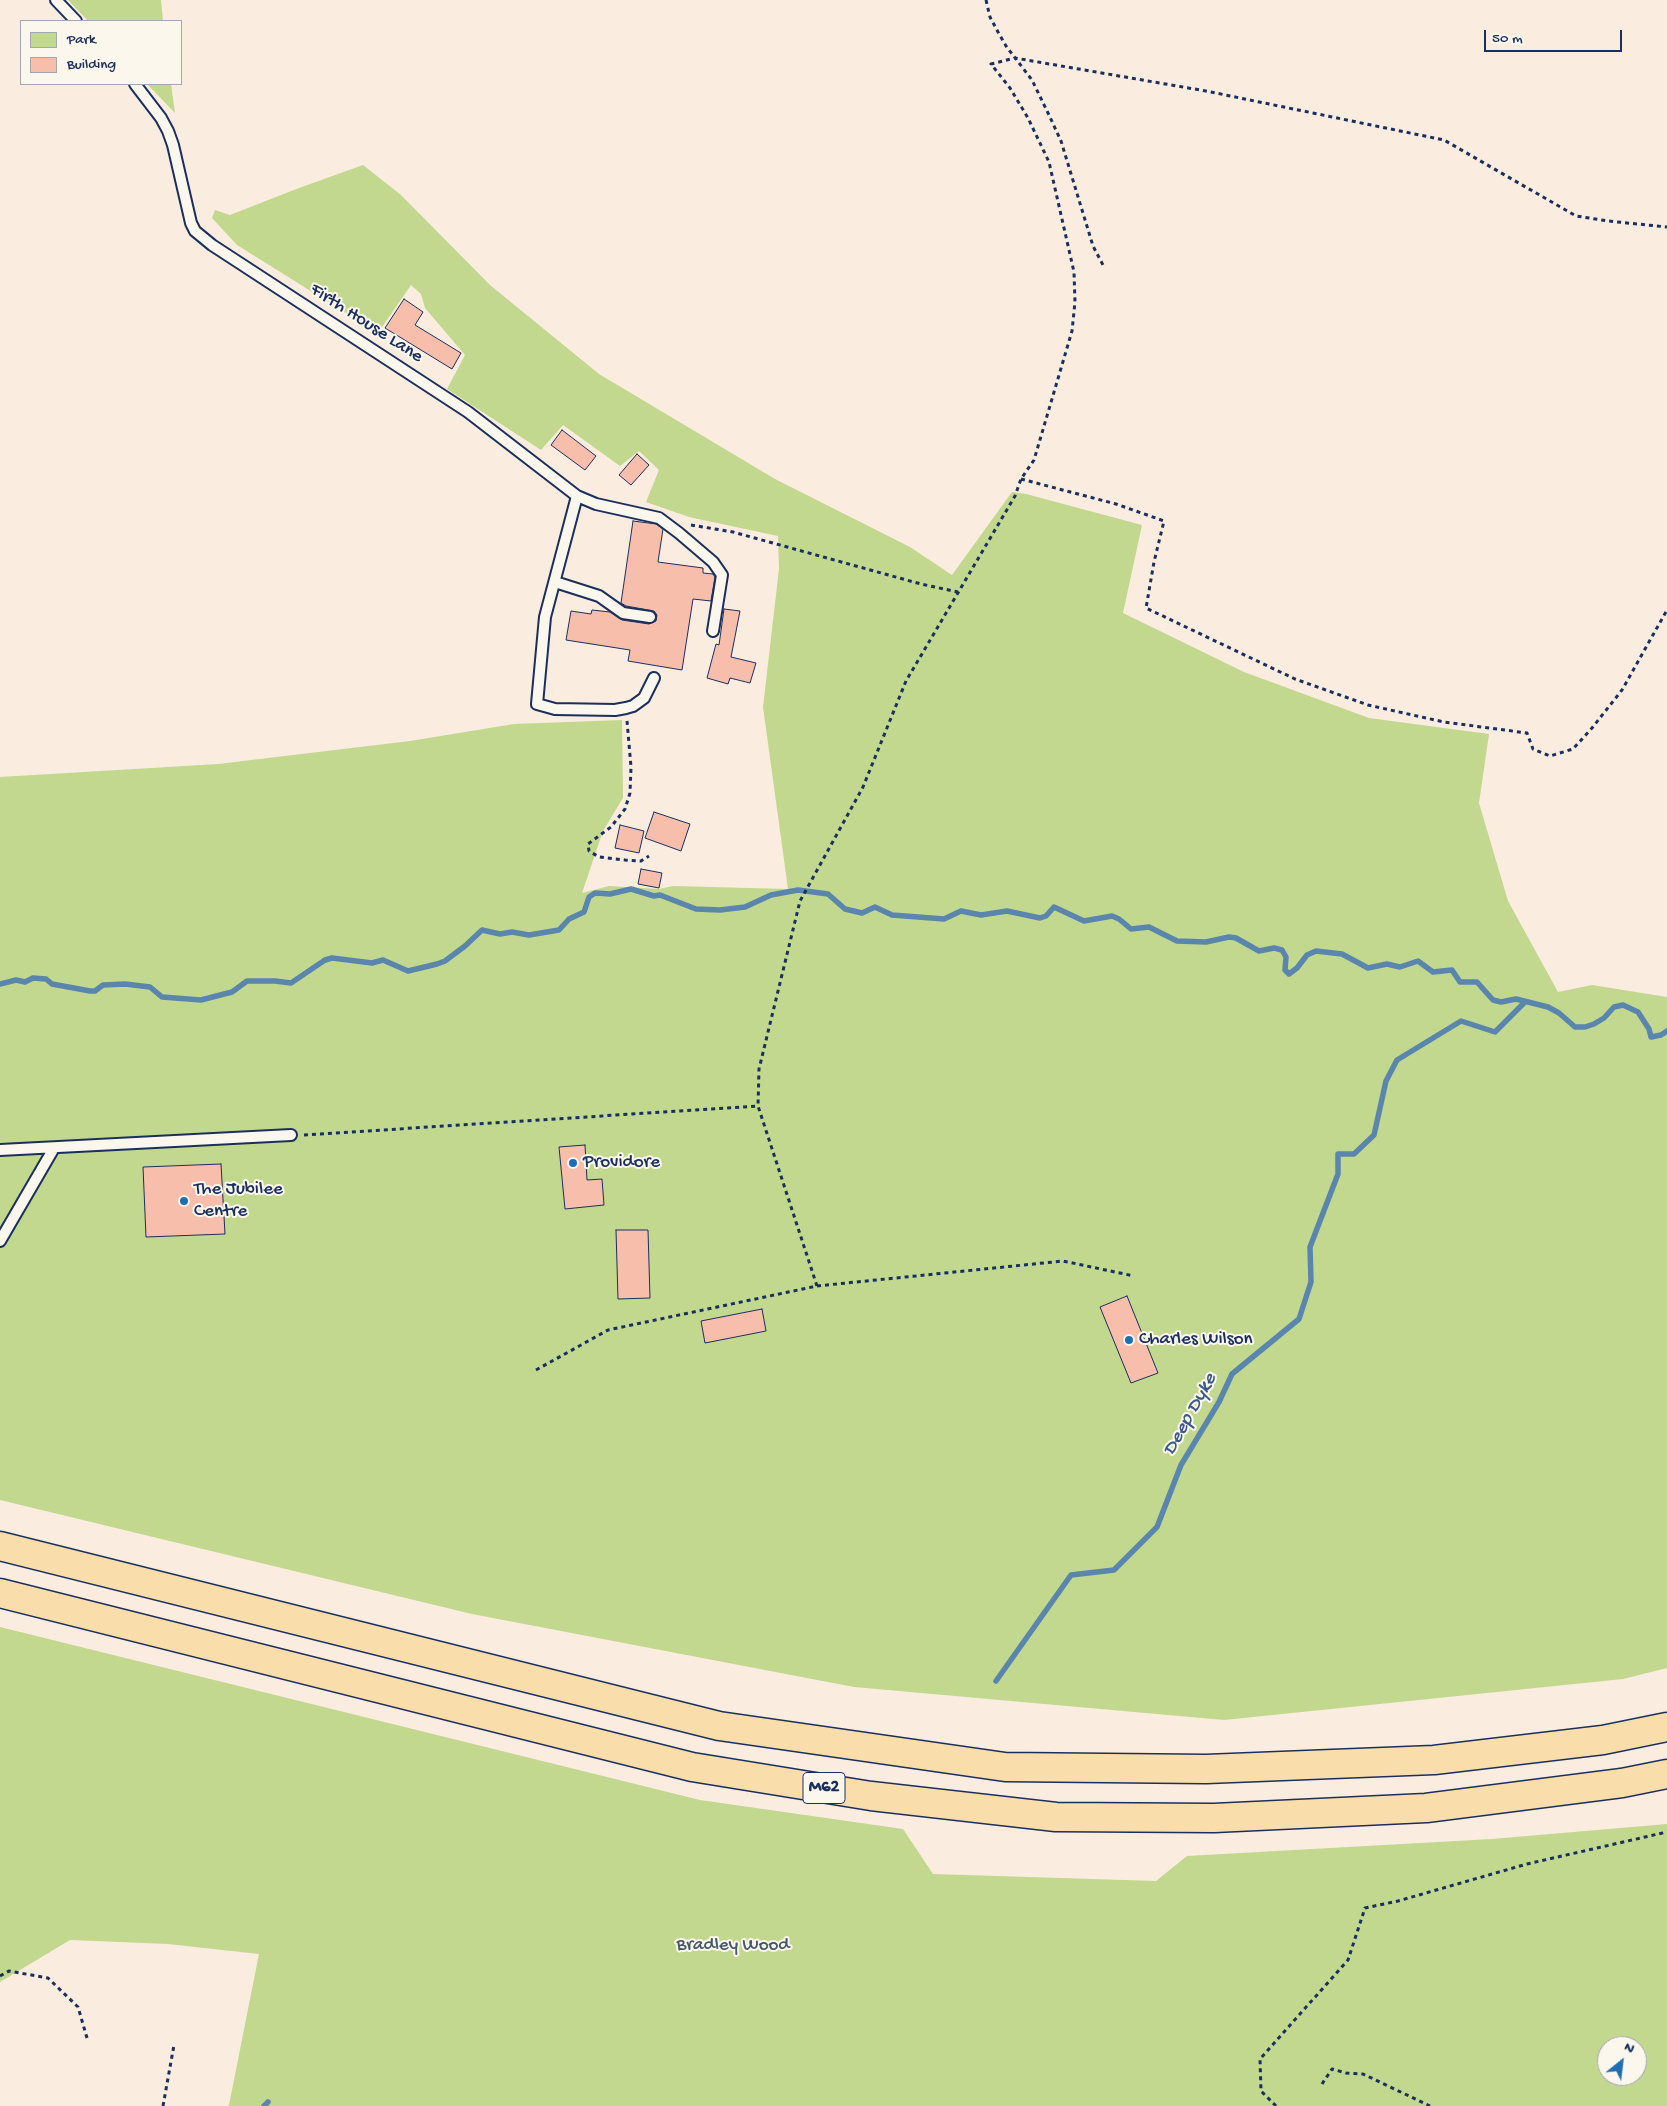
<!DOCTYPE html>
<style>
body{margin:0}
#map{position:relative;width:1667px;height:2106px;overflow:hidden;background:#faecdf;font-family:"Gochi Hand",sans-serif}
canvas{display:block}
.legend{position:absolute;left:20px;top:20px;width:162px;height:65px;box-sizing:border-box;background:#fbf7ec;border:1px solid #a1a7b3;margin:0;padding:6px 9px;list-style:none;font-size:15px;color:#1b2f5e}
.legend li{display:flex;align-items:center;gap:10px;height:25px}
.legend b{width:25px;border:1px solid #a1a7b3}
.north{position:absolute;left:1597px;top:2036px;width:50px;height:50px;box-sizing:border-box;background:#fbf7ec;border:1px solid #a1a7b3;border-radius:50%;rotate:29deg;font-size:14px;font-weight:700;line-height:20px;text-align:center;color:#1b2f5e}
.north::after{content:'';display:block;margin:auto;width:18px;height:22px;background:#1f6fb2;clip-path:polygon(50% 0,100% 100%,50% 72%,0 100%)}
.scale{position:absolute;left:1484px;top:30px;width:138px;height:22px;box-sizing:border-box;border:2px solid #1b2f5e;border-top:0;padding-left:6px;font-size:15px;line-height:18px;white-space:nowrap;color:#1b2f5e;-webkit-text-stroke:4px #fbf7ec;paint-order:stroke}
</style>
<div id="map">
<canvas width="1667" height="2106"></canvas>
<ul class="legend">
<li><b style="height:14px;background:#c2d88e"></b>Park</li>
<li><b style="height:14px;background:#f7beac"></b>Building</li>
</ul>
<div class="north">N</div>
<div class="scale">50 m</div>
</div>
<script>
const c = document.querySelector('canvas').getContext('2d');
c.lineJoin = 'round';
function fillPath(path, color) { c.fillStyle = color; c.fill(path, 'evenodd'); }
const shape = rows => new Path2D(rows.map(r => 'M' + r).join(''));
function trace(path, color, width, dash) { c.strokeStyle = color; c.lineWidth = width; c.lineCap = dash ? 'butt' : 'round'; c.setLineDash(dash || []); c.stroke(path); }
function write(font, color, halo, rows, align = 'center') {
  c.font = font + ' "Gochi Hand",sans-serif'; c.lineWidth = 4; c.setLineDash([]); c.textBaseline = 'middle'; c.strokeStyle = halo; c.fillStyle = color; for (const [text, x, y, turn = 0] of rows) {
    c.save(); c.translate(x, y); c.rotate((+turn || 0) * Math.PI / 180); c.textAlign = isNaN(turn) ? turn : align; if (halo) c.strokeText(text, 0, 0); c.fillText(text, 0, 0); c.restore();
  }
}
const green = shape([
 [68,0,161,0,163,21,88,21],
 [147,84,171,84,175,113],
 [363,165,401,195,490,285,599,374,775,479,910,547,952,575,1012,492,1026,494,1142,525,1123,613,1244,672,1369,718,1489,734,1479,803,1508,901,1558,992,1592,985,1667,997,1667,1668,1623,1679,1224,1720,854,1687,472,1614,0,1500,0,777,218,764,410,741,514,724,622,720,623,798,603,831,582,893,609,886,659,889,673,886,788,889,763,707,779,569,778,536,689,517,646,502,659,470,639,451,620,466,563,425,541,450,447,389,465,355,425,308,421,294,411,285,378,333,237,245,212,218,215,210,230,215,299,188],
 [0,1627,700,1800,903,1829,933,1874,1156,1881,1187,1856,1492,1839,1667,1824,1667,2106,227,2106,229,2105,259,1954,168,1944,70,1940,0,1982],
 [1607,2046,1637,2046,1637,2076,1607,2076]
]);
const stream = shape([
 [0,984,16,980,25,982,33,978,46,979,52,984,90,991,95,991,103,985,125,984,150,987,162,997,201,1000,232,992,247,981,275,981,291,983,325,960,332,958,372,963,383,960,408,971,437,964,445,961,465,946,482,930,500,934,512,932,529,935,559,930,569,919,584,912,589,897,595,893,610,894,631,889,654,896,660,895,696,909,720,910,745,907,771,895,798,890,828,894,845,909,862,913,875,907,892,915,944,919,961,911,981,915,1007,911,1040,918,1046,916,1054,907,1084,921,1112,916,1119,919,1131,929,1149,927,1177,941,1206,942,1229,937,1236,938,1259,951,1274,948,1282,950,1286,957,1285,970,1289,974,1297,968,1307,955,1316,951,1342,954,1368,968,1387,964,1400,967,1418,961,1433,972,1452,970,1460,982,1477,982,1493,1000,1501,1002,1516,999,1548,1007,1559,1013,1575,1027,1585,1027,1594,1024,1604,1018,1614,1007,1623,1005,1638,1012,1649,1029,1651,1037,1661,1035,1667,1031],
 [996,1681,1071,1575,1114,1570,1157,1527,1181,1465,1219,1402,1232,1374,1299,1319,1311,1282,1310,1247,1338,1174,1338,1154,1354,1154,1374,1135,1386,1081,1397,1060,1461,1021,1495,1032,1524,1003],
 [264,2106,268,2102]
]);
const building = shape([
 [404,299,423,312,415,325,461,353,452,369,385,328,404,299],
 [562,430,596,456,585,470,551,445,562,430],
 [637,454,649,465,631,485,619,475,637,454],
 [633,521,656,524,663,529,658,562,703,568,703,573,713,574,715,577,711,601,693,599,682,670,628,661,630,650,566,640,571,611,591,614,592,610,610,612,622,620,649,624,656,621,657,615,654,611,626,606,621,603,633,521],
 [724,609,740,611,731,657,756,663,750,683,730,678,728,684,707,678,716,644,719,645,724,609],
 [654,812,690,824,681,851,645,838,654,812],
 [620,825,644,831,639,853,615,848,620,825],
 [641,869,662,873,659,888,638,884,641,869],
 [585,1145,587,1180,602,1179,604,1205,565,1209,559,1147,585,1145],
 [221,1164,225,1234,146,1237,143,1167,221,1164],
 [616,1230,648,1230,650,1298,618,1299,616,1230],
 [1127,1296,1158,1373,1131,1383,1100,1307,1127,1296],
 [762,1309,766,1331,705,1343,701,1321,762,1309]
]);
const path = shape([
 [986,0,990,17,998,32,1006,46,1032,80,1049,115,1061,141,1093,246,1103,265],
 [1021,479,1116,504,1164,521,1154,562,1146,608,1295,679,1368,705,1444,722,1527,733,1533,749,1550,756,1573,749,1592,728,1622,690,1667,610],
 [691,525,733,532,921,584,958,592],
 [627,721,631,767,630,793,625,809,611,827,588,844,589,851,599,857,625,860,641,861,649,856],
 [304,1135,758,1106],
 [817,1286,758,1106,759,1069,800,901,863,787,906,681,1015,496,1021,479,1034,460,1072,331,1075,302,1074,272,1049,162,1028,118,1010,88,991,64,1015,58,1206,91,1444,140,1576,216,1608,221,1667,227],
 [536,1370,608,1330,817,1286,1063,1261,1134,1276],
 [0,1976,9,1971,48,1978,78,2007,87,2038],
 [1322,2084,1332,2069,1346,2073,1363,2074,1430,2106],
 [163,2106,174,2045],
 [1276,2106,1261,2091,1260,2059,1348,1960,1365,1908,1398,1901,1527,1864,1667,1832]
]);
const service = shape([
 [56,0,76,21],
 [135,84,161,118,168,131,173,145,191,223,195,231,212,245,468,412,577,496,596,504,659,518,679,533,713,562,722,575,713,631],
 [577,496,545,617,537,704,555,709,615,710,626,708,633,706,644,698,654,678],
 [555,582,599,596,623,613,650,617],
 [0,1150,291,1135],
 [0,1241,54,1148]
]);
const motorway = shape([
 [0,1546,719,1726,1005,1767,1206,1769,1434,1760,1603,1740,1667,1727],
 [0,1593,692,1767,871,1796,1056,1817,1214,1818,1426,1808,1622,1783,1667,1774]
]);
const markers = [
 [573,1163,5,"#1f6fb2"],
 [184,1201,5,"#1f6fb2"],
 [1129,1340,5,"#1f6fb2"]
];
const shields = [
 [824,1788,42]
];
const shieldNames = [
 ["M62",824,1788]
];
const streetNames = [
 ["Firth House Lane",366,324,33]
];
const poiNames = [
 ["Providore",583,1163],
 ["The Jubilee",194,1190],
 ["Centre",194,1212],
 ["Charles Wilson",1139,1340]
];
const parkNames = [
 ["Bradley Wood",733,1946]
];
const waterNames = [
 ["Deep Dyke",1191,1415,-61]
];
fillPath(green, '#c2d88e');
trace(stream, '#5a86ae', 5.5);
fillPath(building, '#f7beac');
trace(building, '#1b2f5e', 1);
trace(service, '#1b2f5e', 14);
trace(motorway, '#1b2f5e', 31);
trace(path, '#1b2f5e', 3, [4, 4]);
trace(service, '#fbf7ec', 10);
trace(motorway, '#f9deab', 28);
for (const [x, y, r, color] of markers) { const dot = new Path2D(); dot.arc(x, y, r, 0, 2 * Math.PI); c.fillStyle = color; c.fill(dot); trace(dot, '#fbf7ec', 2); }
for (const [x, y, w] of shields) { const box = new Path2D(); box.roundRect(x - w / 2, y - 15.5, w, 31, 4); c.fillStyle = '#fbf7ec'; c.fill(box); trace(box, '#1b2f5e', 1); }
write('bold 18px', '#1b2f5e', null, shieldNames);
write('19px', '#1b2f5e', '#fbf7ec', streetNames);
write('19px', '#1b2f5e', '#fbf7ec', poiNames, 'left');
write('19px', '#45596a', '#fbf7ec', parkNames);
write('italic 20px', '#3a5a86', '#fbf7ec', waterNames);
</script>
